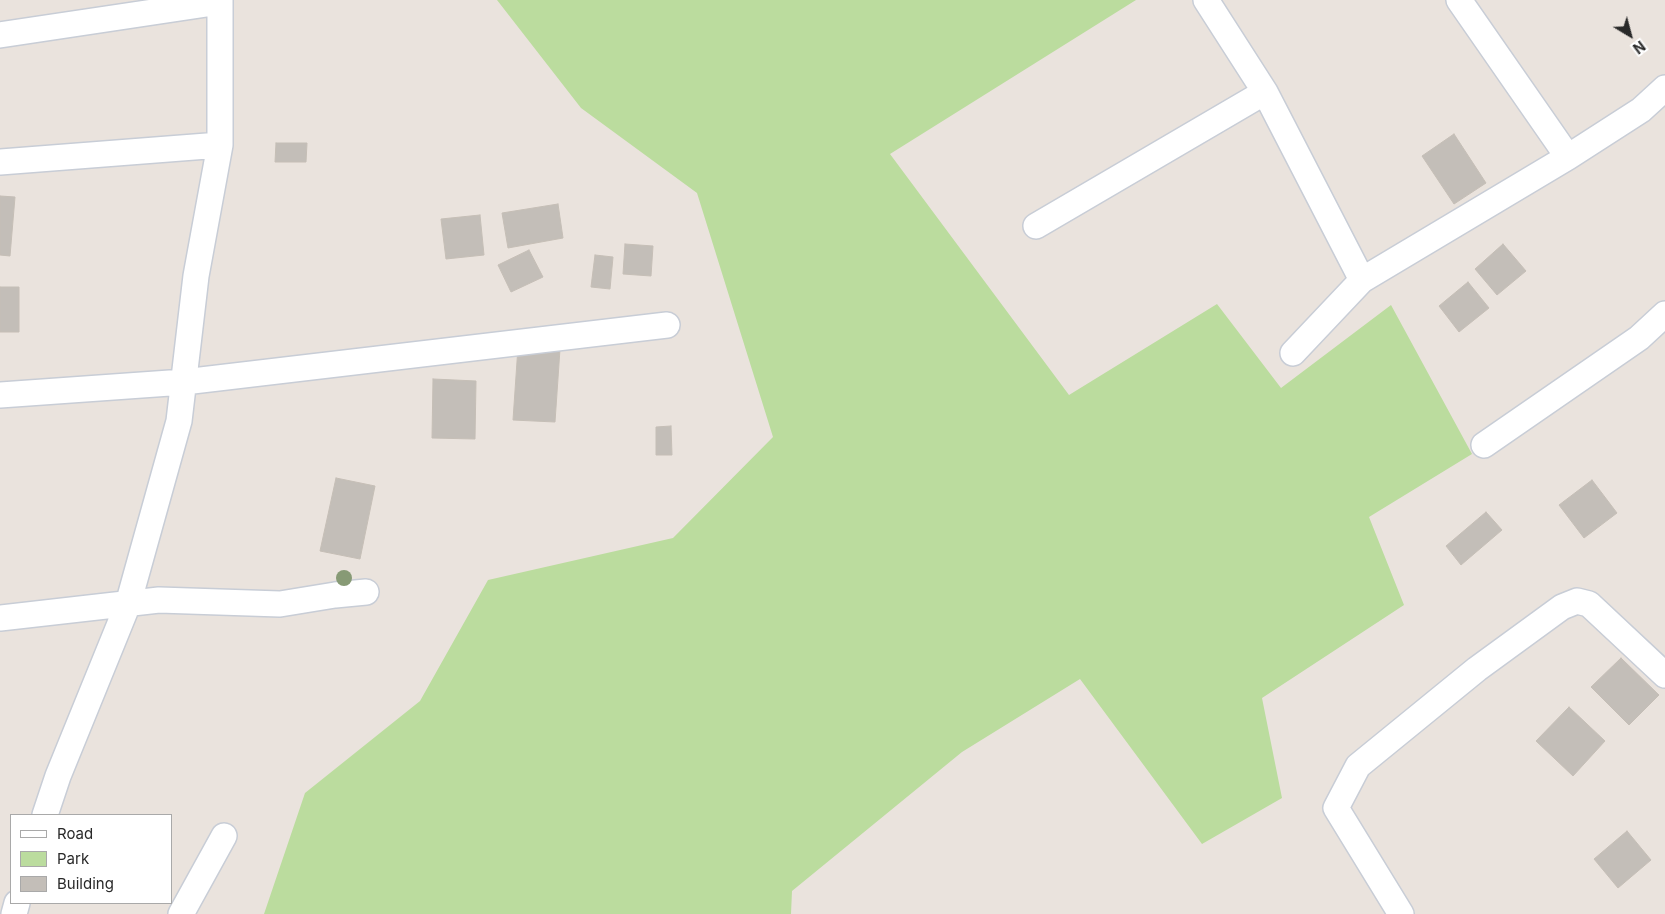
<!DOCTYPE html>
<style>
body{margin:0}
#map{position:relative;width:1665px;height:914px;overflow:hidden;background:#eae3dd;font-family:Inter,sans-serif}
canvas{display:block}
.legend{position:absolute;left:10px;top:814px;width:162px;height:90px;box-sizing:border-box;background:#fff;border:1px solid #a9a9a9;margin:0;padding:6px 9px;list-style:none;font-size:15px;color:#292929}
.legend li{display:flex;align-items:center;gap:10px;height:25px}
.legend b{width:25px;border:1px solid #a9a9a9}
.north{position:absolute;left:1605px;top:10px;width:50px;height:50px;-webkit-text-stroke:4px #fff;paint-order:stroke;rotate:143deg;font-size:14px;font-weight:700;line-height:20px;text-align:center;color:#292929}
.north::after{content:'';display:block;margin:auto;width:18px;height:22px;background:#292929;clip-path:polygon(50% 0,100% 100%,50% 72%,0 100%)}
</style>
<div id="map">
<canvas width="1665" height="914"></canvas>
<ul class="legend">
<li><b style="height:6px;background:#fff"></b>Road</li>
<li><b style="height:14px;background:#bbdc9e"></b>Park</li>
<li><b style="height:14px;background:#c3beb8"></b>Building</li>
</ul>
<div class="north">N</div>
</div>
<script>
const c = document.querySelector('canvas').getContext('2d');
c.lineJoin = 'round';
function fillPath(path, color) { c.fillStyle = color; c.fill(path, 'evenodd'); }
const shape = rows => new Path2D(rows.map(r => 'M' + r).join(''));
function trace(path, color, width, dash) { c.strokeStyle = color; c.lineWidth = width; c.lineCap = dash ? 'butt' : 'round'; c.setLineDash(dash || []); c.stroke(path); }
const green = shape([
 [497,0,1136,0,890,154,1069,395,1217,304,1281,388,1391,305,1472,454,1369,517,1404,605,1262,698,1282,798,1202,844,1080,679,962,752,792,891,791,914,264,914,305,793,420,701,488,580,673,538,773,437,697,193,581,108]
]);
const building = shape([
 [1454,134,1486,183,1454,204,1422,156,1454,134],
 [276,143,307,143,306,162,275,162,276,143],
 [0,196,15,197,10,256,0,255,0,196],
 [558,204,563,238,508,248,502,213,558,204],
 [480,215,484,255,446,259,441,219,480,215],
 [625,244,653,246,651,276,623,274,625,244],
 [1503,244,1526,271,1497,295,1475,269,1503,244],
 [529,250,543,277,511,292,498,265,529,250],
 [595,255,613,257,610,289,591,287,595,255],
 [1468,282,1489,308,1459,332,1439,306,1468,282],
 [0,287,19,287,19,332,0,332,0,287],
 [518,347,560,349,555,422,513,420,518,347],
 [433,379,476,381,475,439,432,438,433,379],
 [671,426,672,455,656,455,656,427,671,426],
 [336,478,375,486,360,559,320,551,336,478],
 [1592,480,1617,513,1584,538,1559,505,1592,480],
 [1486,512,1502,530,1461,565,1446,546,1486,512],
 [1621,658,1659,695,1629,725,1591,687,1621,658],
 [1569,707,1605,741,1573,776,1536,741,1569,707],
 [1627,831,1651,860,1618,888,1594,859,1627,831]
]);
const minor = shape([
 [1206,0,1265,92,1362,280],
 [1459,0,1568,157],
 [0,35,220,2],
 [0,162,220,145],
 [1036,226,1265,92],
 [1293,353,1362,280,1568,157,1641,110,1665,88],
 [0,395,184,382,667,325],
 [1484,445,1639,338,1665,314],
 [0,618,159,600,280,604,335,595,366,592],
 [45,815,58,776,128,604,179,421,196,276,220,145,220,0],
 [14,914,17,903],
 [181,914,224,836],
 [1401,914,1336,808,1358,766,1477,669,1562,607,1577,601,1589,604,1665,675]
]);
const trees = [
 [344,578]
];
fillPath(green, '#bbdc9e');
fillPath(building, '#c3beb8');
trace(building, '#c5beb6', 1);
trace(minor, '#c8cdd6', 28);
trace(minor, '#fff', 25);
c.fillStyle = '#879a75';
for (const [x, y] of trees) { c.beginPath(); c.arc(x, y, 8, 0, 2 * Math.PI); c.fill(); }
</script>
